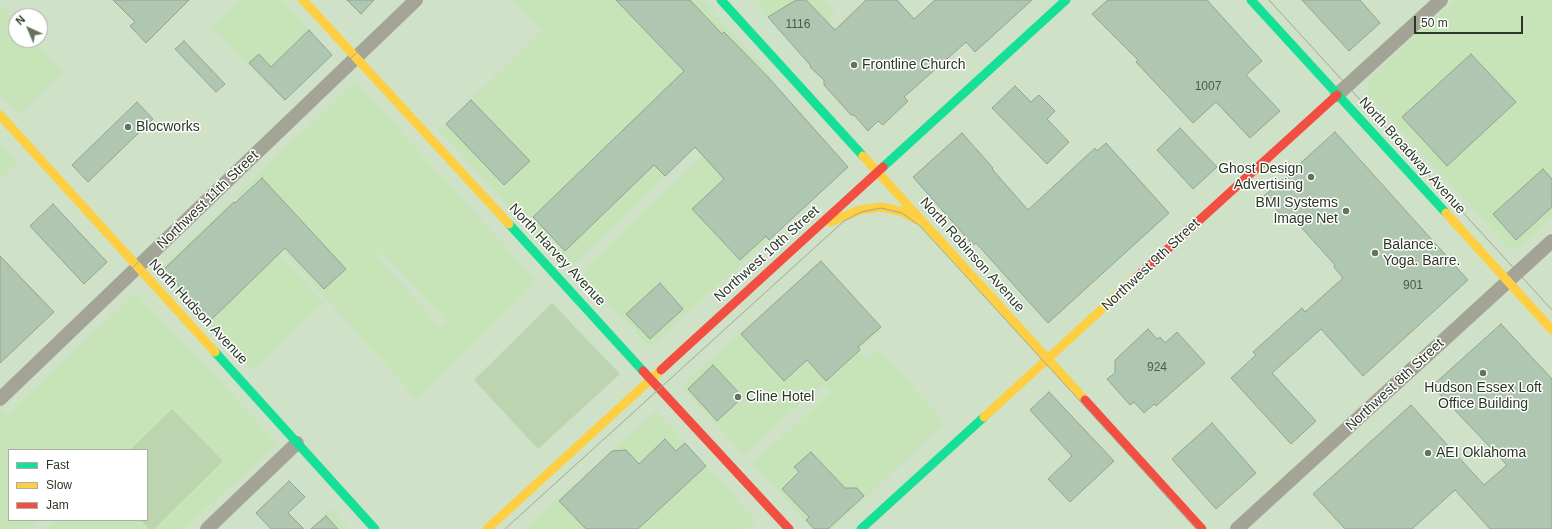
<!DOCTYPE html>
<style>
body{margin:0}
#map{position:relative;width:1552px;height:529px;overflow:hidden;background:#cfe1c6;font-family:Helvetica,sans-serif}
canvas{display:block}
.legend{position:absolute;left:8px;top:449px;width:140px;height:72px;box-sizing:border-box;background:#fff;border:1px solid #aaafa7;margin:0;padding:5px 7px;list-style:none;font-size:12px;color:#2b3824}
.legend li{display:flex;align-items:center;gap:8px;height:20px}
.legend b{width:20px;border:1px solid #aaafa7}
.north{position:absolute;left:8px;top:8px;width:40px;height:40px;box-sizing:border-box;background:#fff;border:1px solid #aaafa7;border-radius:50%;rotate:316deg;font-size:11px;font-weight:700;line-height:16px;text-align:center;color:#2b3824}
.north::after{content:'';display:block;margin:auto;width:14px;height:18px;background:#64735d;clip-path:polygon(50% 0,100% 100%,50% 72%,0 100%)}
.scale{position:absolute;left:1414px;top:16px;width:109px;height:18px;box-sizing:border-box;border:2px solid #2b3824;border-top:0;padding-left:5px;font-size:12px;line-height:14px;white-space:nowrap;color:#2b3824;-webkit-text-stroke:3px #fff;paint-order:stroke}
</style>
<div id="map">
<canvas width="1552" height="529"></canvas>
<ul class="legend">
<li><b style="height:5px;background:#16e098"></b>Fast</li>
<li><b style="height:5px;background:#ffcf43"></b>Slow</li>
<li><b style="height:5px;background:#f24e42"></b>Jam</li>
</ul>
<div class="north">N</div>
<div class="scale">50 m</div>
</div>
<script>
const c = document.querySelector('canvas').getContext('2d');
c.lineJoin = 'round';
function fillPath(path, color) { c.fillStyle = color; c.fill(path, 'evenodd'); }
const shape = rows => new Path2D(rows.map(r => 'M' + r).join(''));
function trace(path, color, width, dash) { c.strokeStyle = color; c.lineWidth = width; c.lineCap = dash ? 'butt' : 'round'; c.setLineDash(dash || []); c.stroke(path); }
function write(font, color, halo, rows, align = 'center') {
  c.font = font + ' Helvetica,sans-serif'; c.lineWidth = 3; c.setLineDash([]); c.textBaseline = 'middle'; c.strokeStyle = halo; c.fillStyle = color; for (const [text, x, y, turn = 0] of rows) {
    c.save(); c.translate(x, y); c.rotate((+turn || 0) * Math.PI / 180); c.textAlign = isNaN(turn) ? turn : align; if (halo) c.strokeText(text, 0, 0); c.fillText(text, 0, 0); c.restore();
  }
}
const built = shape([
 [240,0,282,0,332,55,284,102,212,27],
 [513,0,702,0,771,76,570,268,564,268,439,130,542,31],
 [758,0,822,0,835,13,797,50,765,14],
 [1455,0,1552,0,1552,217,1518,248,1514,249,1507,247,1368,94,1368,84,1376,72],
 [0,4,16,21,16,40,33,40,63,73,19,114,0,93],
 [355,82,515,257,536,283,417,399,235,197],
 [383,252,447,322,442,328,377,257],
 [773,88,844,169,650,347,581,272],
 [0,143,18,162,0,180],
 [232,201,324,303,252,370,159,270],
 [818,261,882,330,858,352,866,359,878,349,945,423,832,529,812,529,753,464,831,392,823,383,744,454,681,387],
 [132,296,139,296,278,444,183,529,45,529,55,520,147,520,147,450,9,450,9,520,38,520,28,529,0,529,0,409,7,416],
 [656,411,756,521,747,529,634,529,585,475],
 [576,482,618,529,524,529],
 [331,509,349,529,309,529]
]);
const green = shape([
 [552,303,620,374,538,449,474,380],
 [172,409,223,461,154,529,149,529,141,520,147,520,147,450,130,450]
]);
const building = shape([
 [113,0,189,0,146,43,130,26,135,22,113,0],
 [347,0,374,0,361,14,347,0],
 [616,0,690,0,722,34,724,32,768,77,848,167,769,240,766,236,740,260,692,209,724,179,695,147,665,176,654,165,565,251,533,217,684,71,616,0],
 [796,0,806,0,835,30,866,0,897,0,914,19,935,0,1032,0,975,52,966,42,904,97,908,101,883,125,878,121,868,131,854,115,851,115,824,85,824,80,810,67,811,66,768,17,796,0],
 [1108,0,1207,0,1262,61,1246,75,1280,111,1250,138,1216,102,1193,123,1136,62,1138,60,1092,14,1108,0],
 [1302,0,1360,0,1380,23,1349,51,1302,0],
 [309,30,332,55,285,100,249,63,259,54,271,67,309,30],
 [184,41,225,84,216,92,175,49,184,41],
 [1471,54,1516,102,1447,166,1402,117,1471,54],
 [1015,86,1031,102,1039,95,1055,111,1047,119,1069,142,1047,164,992,108,1015,86],
 [471,100,530,161,504,185,446,124,471,100],
 [137,102,153,119,88,182,72,165,137,102],
 [1180,128,1217,167,1193,189,1157,150,1180,128],
 [1335,132,1468,280,1363,376,1321,329,1272,373,1316,421,1291,444,1231,378,1256,355,1253,352,1302,308,1305,312,1343,278,1334,267,1335,265,1292,217,1287,221,1264,196,1335,132],
 [962,133,993,168,992,169,1028,210,1095,148,1097,151,1106,143,1169,213,1048,323,976,243,973,245,913,177,962,133],
 [1543,169,1552,179,1552,207,1516,240,1493,214,1543,169],
 [262,178,346,269,324,289,285,248,211,320,163,270,234,202,235,203,262,178],
 [53,204,107,262,84,284,30,226,53,204],
 [0,256,54,312,0,363,0,256],
 [821,261,881,327,858,347,860,350,826,381,807,360,784,381,741,334,821,261],
 [660,283,683,309,650,339,626,314,660,283],
 [1501,324,1552,379,1552,529,1490,529,1455,490,1412,529,1345,529,1313,494,1411,405,1484,485,1507,465,1432,386,1501,324],
 [1148,329,1157,339,1160,337,1165,343,1177,332,1205,363,1156,406,1154,404,1144,413,1134,402,1130,405,1107,379,1115,373,1115,360,1148,329],
 [713,365,743,397,717,421,688,389,713,365],
 [1049,392,1114,461,1070,502,1048,479,1072,456,1030,410,1049,392],
 [1212,423,1256,473,1216,509,1172,459,1212,423],
 [665,439,676,451,685,443,706,466,638,529,586,529,559,501,612,451,626,450,639,464,665,439],
 [811,452,845,488,857,488,864,496,828,529,814,529,806,520,809,517,782,489,799,472,794,467,811,452],
 [289,481,305,497,288,513,304,529,271,529,256,513,289,481],
 [326,516,338,529,311,529,326,516]
]);
const street = shape([
 [1337,95,1441,0],
 [0,399,416,0],
 [207,529,297,443],
 [1237,529,1552,241]
]);
const fast = shape([
 [721,0,863,156],
 [1251,0,1446,213],
 [883,167,1066,0],
 [509,224,643,371],
 [215,352,375,529],
 [861,529,984,417]
]);
const slow = shape([
 [303,0,509,224],
 [0,115,215,352],
 [863,156,1085,400],
 [1446,213,1552,330],
 [830,222,860,210,881,207,903,212,915,219],
 [984,417,1138,276],
 [487,529,661,370]
]);
const jam = shape([
 [1138,276,1337,95],
 [661,370,883,167],
 [643,371,789,529],
 [1085,400,1202,529]
]);
const tram = shape([
 [1269,0,1552,310],
 [0,395,353,56,416,0],
 [505,529,844,221,861,212,881,208,902,213,920,226,1197,529]
]);
const markers = [
 [854,65,4,"#64735d"],
 [128,127,4,"#64735d"],
 [1311,177,4,"#64735d"],
 [1346,211,4,"#64735d"],
 [1375,253,4,"#64735d"],
 [1483,373,4,"#64735d"],
 [738,397,4,"#64735d"],
 [1428,453,4,"#64735d"]
];
const numberNames = [
 ["1116",798,25],
 ["1007",1208,87],
 ["901",1413,286],
 ["924",1157,368]
];
const poiNames = [
 ["Frontline Church",862,65],
 ["Blocworks",136,127],
 ["Ghost Design",1303,169,"right"],
 ["Advertising",1303,185,"right"],
 ["BMI Systems",1338,203,"right"],
 ["Image Net",1338,219,"right"],
 ["Balance.",1383,245],
 ["Yoga. Barre.",1383,261],
 ["Hudson Essex Loft",1483,388,"center"],
 ["Office Building",1483,404,"center"],
 ["Cline Hotel",746,397],
 ["AEI Oklahoma",1436,453]
];
const streetNames = [
 ["North Broadway Avenue",1412,156,48],
 ["Northwest 11th Street",208,200,-44],
 ["Northwest 10th Street",767,254,-42],
 ["North Harvey Avenue",557,255,47],
 ["North Robinson Avenue",972,255,48],
 ["Northwest 9th Street",1151,265,-43],
 ["North Hudson Avenue",198,312,47],
 ["Northwest 8th Street",1395,385,-43]
];
fillPath(built, '#c6e4b8');
fillPath(green, '#bcd4b0');
fillPath(building, '#afc6b0');
trace(building, '#91a491', 1);
trace(street, '#a4a496', 14);
trace(fast, '#16e098', 9);
trace(slow, '#ffcf43', 9);
trace(jam, '#f24e42', 9);
trace(tram, '#a0a896', 1);
for (const [x, y, r, color] of markers) { const dot = new Path2D(); dot.arc(x, y, r, 0, 2 * Math.PI); c.fillStyle = color; c.fill(dot); trace(dot, '#fff', 1.5); }
write('12px', '#4c5c47', null, numberNames);
write('14px', '#2b3824', '#fff', poiNames, 'left');
write('14px', '#2b3824', '#fff', streetNames);
</script>
